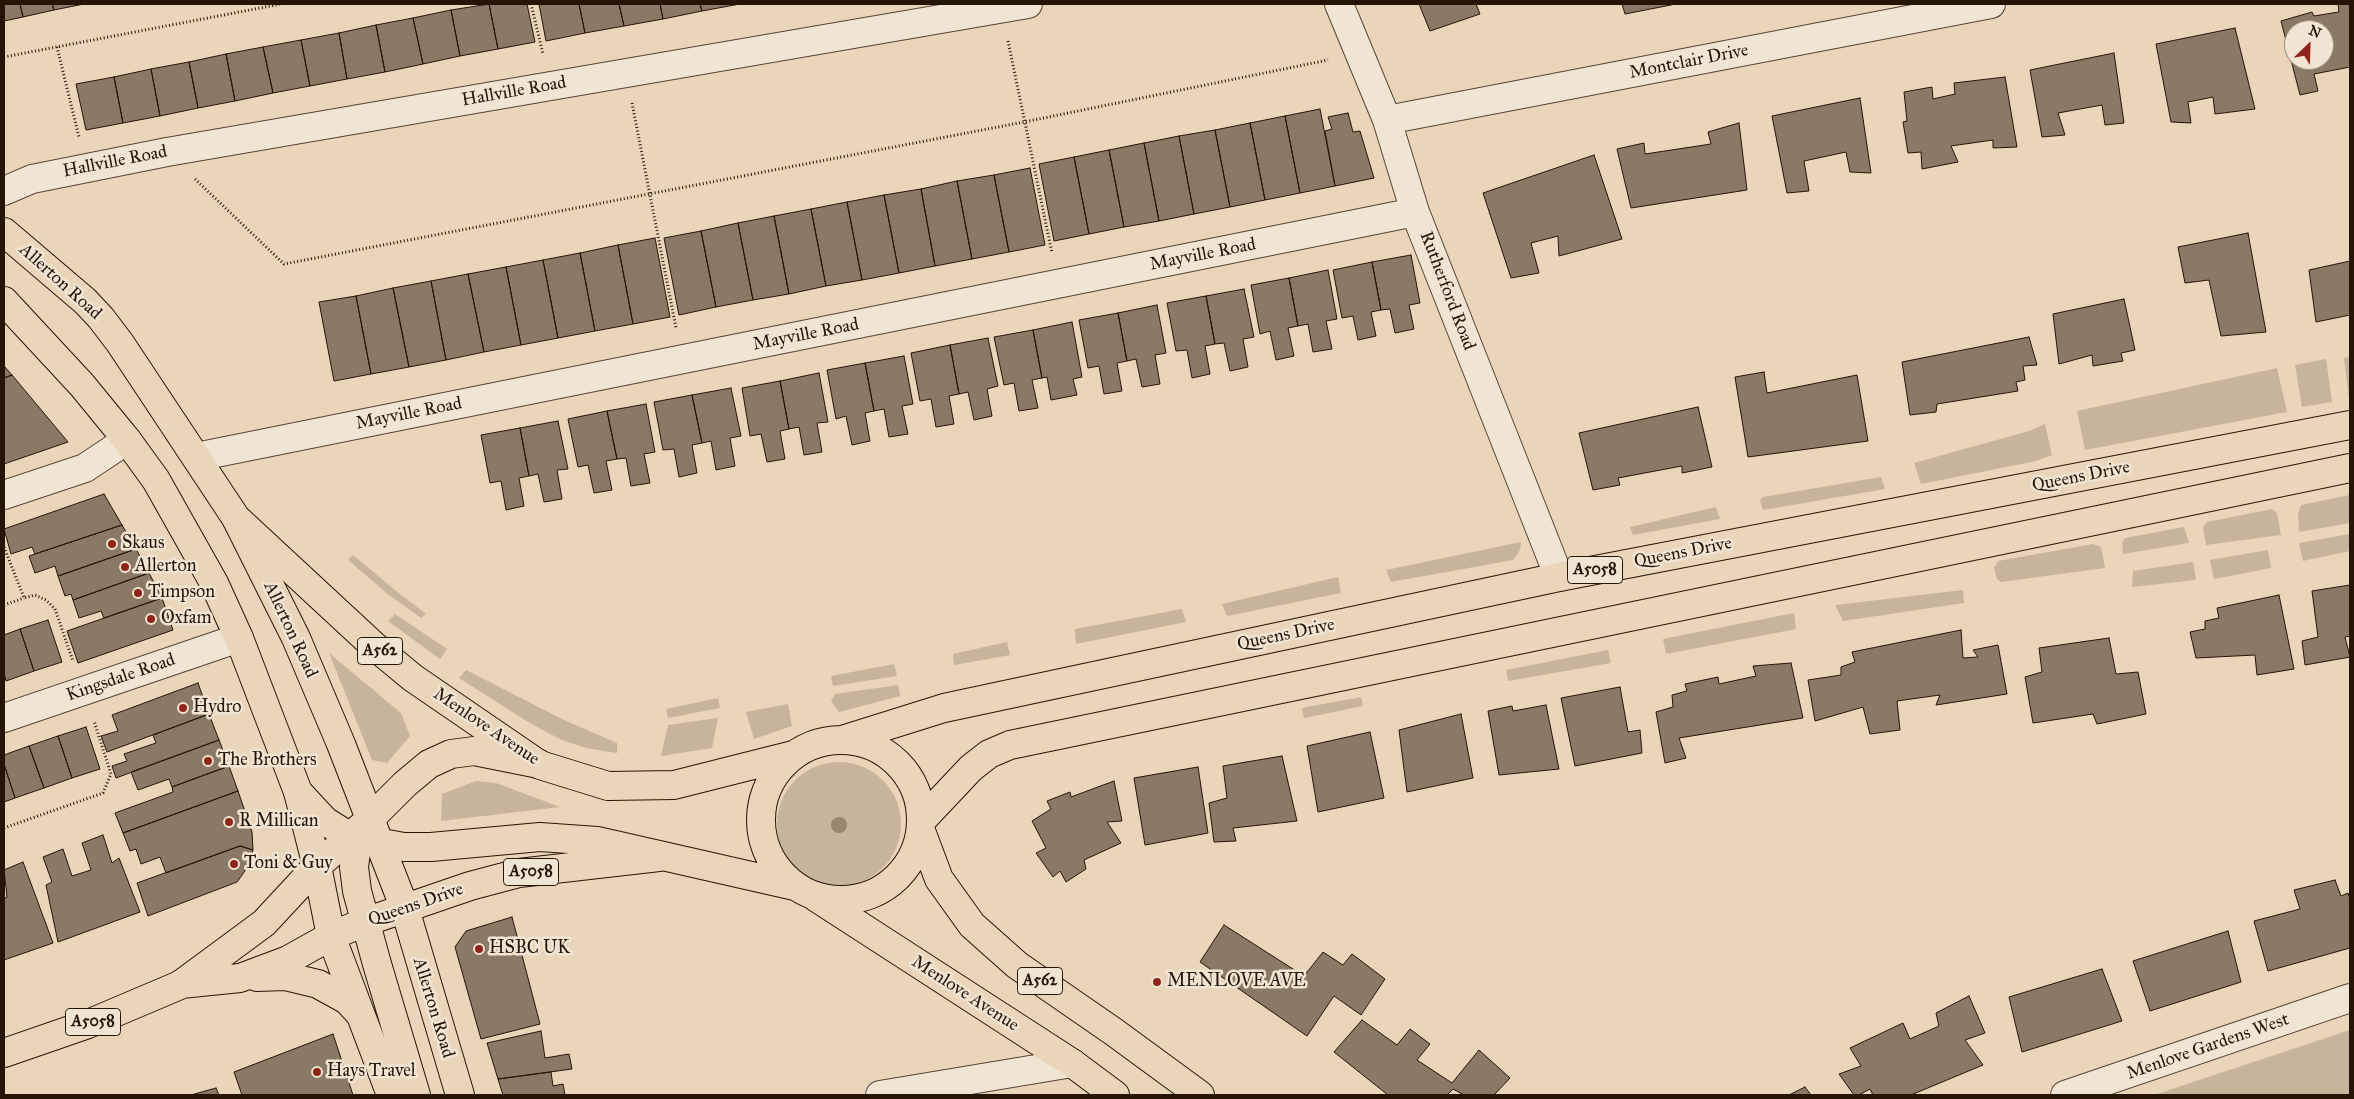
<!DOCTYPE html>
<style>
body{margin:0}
#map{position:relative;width:2354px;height:1099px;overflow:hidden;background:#e8d5ba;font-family:"IM FELL Great Primer",serif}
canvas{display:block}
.frame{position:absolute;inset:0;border:5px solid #251507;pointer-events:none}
.north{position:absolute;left:2284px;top:20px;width:50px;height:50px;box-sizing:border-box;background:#f0e4d2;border:1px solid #9f9181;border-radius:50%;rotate:24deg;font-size:14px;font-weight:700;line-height:20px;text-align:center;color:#251507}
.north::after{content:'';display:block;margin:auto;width:18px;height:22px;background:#8f2418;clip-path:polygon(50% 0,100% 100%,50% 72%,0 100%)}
</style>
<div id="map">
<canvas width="2354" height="1099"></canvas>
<div class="frame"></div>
<div class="north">N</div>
</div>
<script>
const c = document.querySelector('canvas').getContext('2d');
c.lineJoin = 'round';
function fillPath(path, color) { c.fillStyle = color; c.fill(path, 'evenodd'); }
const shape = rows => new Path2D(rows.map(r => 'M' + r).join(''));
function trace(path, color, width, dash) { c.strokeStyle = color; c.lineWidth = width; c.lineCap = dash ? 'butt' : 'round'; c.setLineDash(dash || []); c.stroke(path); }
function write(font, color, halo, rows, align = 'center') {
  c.font = font + ' "IM FELL Great Primer",serif'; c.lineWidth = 5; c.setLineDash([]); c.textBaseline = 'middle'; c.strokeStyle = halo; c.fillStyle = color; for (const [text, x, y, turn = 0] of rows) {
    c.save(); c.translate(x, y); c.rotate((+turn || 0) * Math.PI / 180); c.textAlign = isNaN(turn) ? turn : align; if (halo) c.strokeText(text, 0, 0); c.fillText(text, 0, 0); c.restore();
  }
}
const green = shape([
 [2350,357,2350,398,2349,398,2344,358],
 [2326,359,2332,402,2302,407,2295,365],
 [2277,368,2287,412,2085,450,2077,411],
 [2045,424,2052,455,2036,461,1921,484,1914,463,2029,431],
 [1881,477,1885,489,1763,510,1760,500,1763,497],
 [2350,495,2350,523,2299,532,2298,514,2301,505],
 [1716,507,1720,519,1633,535,1630,527],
 [2272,509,2277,513,2281,535,2206,545,2203,527,2207,522],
 [2184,527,2189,543,2123,554,2122,543,2125,538],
 [2350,534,2350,551,2303,561,2299,543],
 [1521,542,1520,550,1513,560,1391,582,1386,570],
 [2093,544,2101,547,2105,568,2001,582,1997,579,1994,568,1998,561],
 [2268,550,2271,568,2214,579,2210,560],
 [353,555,396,591,426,614,421,618,389,595,348,560],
 [2193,562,2196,580,2132,587,2133,571],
 [1338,577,1341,593,1227,616,1222,604],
 [1963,590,1964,603,1843,621,1835,605],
 [1182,609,1186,622,1076,644,1075,629],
 [1794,613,1796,629,1666,654,1663,639],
 [395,614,447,649,440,659,388,621],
 [1007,642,1010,655,954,665,953,654],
 [1608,650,1611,663,1508,681,1506,670],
 [329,653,401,713,410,736,387,763,372,760],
 [894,664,897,676,833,686,831,676],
 [466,670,564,720,617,743,617,753,586,748,562,740,533,725,459,678],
 [898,685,900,696,839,712,831,701,835,694],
 [1361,697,1363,706,1304,718,1302,708],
 [718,698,720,708,668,718,666,709],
 [788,704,792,726,754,739,746,712],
 [718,718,712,748,661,756,668,725],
 '777 824a62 62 0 1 1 124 0a62 62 0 1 1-124 0Z',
 [476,781,496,783,560,807,441,821,442,794],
 [2350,1030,2350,1095,2154,1095]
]);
const building = shape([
 [4,4,20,4,23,17,4,21,4,4],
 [20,4,52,4,54,10,23,17,20,4],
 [52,4,84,4,54,10,52,4],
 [489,4,527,4,535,42,498,49,489,4],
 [489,4,498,49,460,56,451,10,489,4],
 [539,4,579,4,585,33,546,41,539,4],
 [579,4,619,4,624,26,585,33,579,4],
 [619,4,660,4,663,19,624,26,619,4],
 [660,4,700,4,702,11,663,19,660,4],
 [700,4,740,4,702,11,700,4],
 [1419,4,1476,4,1480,14,1430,31,1419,4],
 [1622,4,1676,4,1625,14,1622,4],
 [2338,4,2350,4,2350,67,2314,74,2318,91,2300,95,2281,21,2312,12,2314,16,2339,12,2338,4],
 [2294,30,2324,30,2324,60,2294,60,2294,30],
 [451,10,460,56,423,64,413,18,451,10],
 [413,18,423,64,385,72,376,25,413,18],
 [376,25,385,72,347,79,339,33,376,25],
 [2235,28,2255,109,2215,114,2213,97,2188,102,2191,123,2171,122,2156,44,2235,28],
 [339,33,347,79,310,86,301,40,339,33],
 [301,40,310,86,273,93,263,47,301,40],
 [263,47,273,93,235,101,226,54,263,47],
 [2114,53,2124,123,2105,125,2102,105,2058,113,2065,135,2042,137,2030,70,2114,53],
 [226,54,235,101,198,108,189,62,226,54],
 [189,62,198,108,160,116,151,69,189,62],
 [151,69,160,116,123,123,114,77,151,69],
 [114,77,123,123,86,130,76,84,114,77],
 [2005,77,2017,147,1993,148,1993,140,1951,146,1958,162,1922,169,1921,152,1908,153,1903,122,1907,121,1904,92,1932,87,1933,99,1955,94,1954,83,2005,77],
 [1860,98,1871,173,1850,172,1846,152,1804,161,1809,191,1787,193,1772,116,1860,98],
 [1320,109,1335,186,1300,193,1285,116,1320,109],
 [1348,113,1353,132,1360,131,1374,178,1335,186,1325,131,1332,129,1328,117,1348,113],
 [1285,116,1300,193,1265,200,1250,123,1285,116],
 [1250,123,1265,200,1230,207,1215,130,1250,123],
 [1739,123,1747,190,1631,208,1617,149,1644,143,1645,154,1711,144,1708,132,1739,123],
 [1215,130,1230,207,1194,214,1179,136,1215,130],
 [1179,136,1194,214,1159,221,1144,143,1179,136],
 [1144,143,1159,221,1124,227,1109,150,1144,143],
 [1109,150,1124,227,1089,234,1074,157,1109,150],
 [1594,155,1622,239,1559,256,1558,236,1531,243,1539,273,1511,278,1483,193,1594,155],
 [1074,157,1089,234,1054,241,1039,164,1074,157],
 [1030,168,1045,245,1009,252,994,175,1030,168],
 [994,175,1009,252,972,259,957,181,994,175],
 [957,181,972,259,935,266,921,189,957,181],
 [921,189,935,266,899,273,884,195,921,189],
 [884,195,899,273,862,280,847,202,884,195],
 [847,202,862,280,826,286,811,209,847,202],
 [811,209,826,286,789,294,774,216,811,209],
 [774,216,789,294,753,300,738,223,774,216],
 [738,223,753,300,716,307,701,231,738,223],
 [701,231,716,307,679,315,664,238,701,231],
 [2248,233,2266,332,2221,336,2209,280,2185,283,2178,247,2248,233],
 [655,238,670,317,633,324,618,245,655,238],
 [618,245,633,324,595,331,580,253,618,245],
 [580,253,595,331,558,338,543,260,580,253],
 [1411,255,1420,303,1409,305,1414,329,1395,333,1390,309,1381,310,1372,262,1411,255],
 [543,260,558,338,521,345,506,267,543,260],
 [2350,261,2350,315,2316,322,2309,270,2350,261],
 [1372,262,1381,310,1371,312,1376,336,1358,340,1353,316,1342,318,1333,270,1372,262],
 [506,267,521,345,484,352,468,274,506,267],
 [1328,270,1337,319,1326,321,1332,349,1313,352,1308,324,1298,326,1289,278,1328,270],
 [468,274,484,352,446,360,431,281,468,274],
 [1289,278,1298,326,1288,328,1294,356,1276,360,1270,331,1260,334,1251,285,1289,278],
 [431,281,446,360,409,367,393,288,431,281],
 [393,288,409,367,371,374,356,296,393,288],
 [1244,289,1254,337,1243,339,1248,367,1230,371,1224,343,1215,344,1206,296,1244,289],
 [356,296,371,374,334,381,319,302,356,296],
 [1206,296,1215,344,1205,346,1210,374,1192,378,1187,350,1176,351,1167,303,1206,296],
 [2124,299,2135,350,2121,353,2123,361,2093,366,2092,355,2059,364,2053,314,2124,299],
 [1157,305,1166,353,1155,355,1160,384,1142,387,1136,359,1127,361,1118,313,1157,305],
 [1118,313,1127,361,1117,363,1122,391,1104,394,1099,366,1088,368,1079,320,1118,313],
 [1072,322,1082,377,1073,379,1077,395,1051,400,1047,377,1042,378,1033,330,1072,322],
 [1033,330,1042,378,1032,380,1038,408,1019,411,1014,383,1004,385,994,337,1033,330],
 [2029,337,2037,365,2023,366,2025,380,2016,382,2018,391,1937,404,1936,412,1910,415,1902,362,2029,337],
 [988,338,998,386,987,389,992,416,974,420,968,392,959,394,950,345,988,338],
 [950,345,959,394,949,396,954,424,936,427,931,399,920,401,911,353,950,345],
 [904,356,913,404,902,406,908,434,889,437,884,409,874,411,865,363,904,356],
 [865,363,874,411,865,413,870,441,852,445,846,416,836,419,827,370,865,363],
 [4,366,12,375,4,378,4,366],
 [1764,372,1767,393,1857,375,1868,441,1748,457,1735,377,1764,372],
 [819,373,828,422,817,423,822,452,804,455,799,427,789,429,780,381,819,373],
 [12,375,68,442,4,464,4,378,12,375],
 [780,381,789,429,780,431,785,459,767,462,761,434,750,436,742,388,780,381],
 [731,388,741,436,730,438,735,466,716,470,711,441,702,443,692,395,731,388],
 [692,395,702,443,692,445,697,473,679,477,674,449,663,450,654,402,692,395],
 [646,404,655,452,644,454,650,483,631,486,626,458,617,459,607,411,646,404],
 [1698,407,1712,467,1682,473,1682,466,1618,478,1620,485,1593,490,1579,433,1698,407],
 [607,411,617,459,606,461,612,490,594,493,588,465,578,467,568,419,607,411],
 [558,421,568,469,557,470,562,499,544,502,538,474,529,476,520,428,558,421],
 [520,428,529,476,519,478,524,506,506,510,501,481,490,483,481,435,520,428],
 [104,494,122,525,35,554,32,547,11,554,4,529,104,494],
 [122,525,136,549,58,576,55,566,35,573,29,556,122,525],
 [136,549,149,573,73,600,71,594,65,596,58,576,136,549],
 [149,573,162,598,104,618,101,611,79,618,73,600,149,573],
 [2350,585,2350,636,2345,637,2350,657,2305,665,2302,641,2318,637,2312,591,2350,585],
 [2279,595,2294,669,2257,675,2255,655,2196,658,2190,632,2205,629,2205,621,2219,618,2217,608,2279,595],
 [162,598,173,630,78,663,67,631,162,598],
 [48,620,62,662,34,671,20,629,48,620],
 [20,629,34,671,6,681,4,673,4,635,20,629],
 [1961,630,1963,658,1978,657,1973,650,1998,645,2007,694,1936,705,1940,695,1897,701,1900,730,1870,734,1863,707,1815,721,1808,680,1841,675,1841,667,1855,662,1852,652,1961,630],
 [2109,638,2116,674,2138,672,2146,714,2097,724,2093,714,2033,723,2025,677,2042,672,2039,648,2109,638],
 [1791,663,1803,718,1679,738,1686,758,1665,763,1656,712,1673,707,1672,695,1687,691,1685,684,1718,677,1719,684,1756,676,1753,666,1791,663],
 [198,683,209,714,107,752,101,736,118,731,112,715,198,683],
 [1620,687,1628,732,1640,730,1642,753,1575,766,1561,698,1620,687],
 [1546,705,1559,769,1499,775,1488,711,1512,706,1513,711,1546,705],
 [209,714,219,740,116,778,112,766,127,761,124,754,156,743,153,735,209,714],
 [1461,714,1473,778,1407,792,1399,730,1461,714],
 [86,727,100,769,72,778,58,736,86,727],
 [1370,732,1384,798,1318,812,1307,746,1370,732],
 [58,736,72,778,44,788,29,746,58,736],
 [219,740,229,766,172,787,169,779,138,790,131,772,219,740],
 [29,746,44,788,15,798,4,764,4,755,29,746],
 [1282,756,1297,821,1233,828,1236,841,1214,842,1209,803,1227,798,1223,766,1282,756],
 [4,764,15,798,4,802,4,764],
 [229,766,238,791,123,833,115,813,173,792,172,787,229,766],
 [1198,767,1208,833,1145,845,1134,778,1198,767],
 [1114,781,1122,821,1107,822,1121,843,1084,860,1086,869,1066,882,1060,871,1053,877,1036,853,1046,848,1032,821,1051,809,1047,801,1070,792,1071,797,1114,781],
 [238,791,252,832,253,850,240,846,166,873,160,857,141,864,136,849,130,851,123,833,238,791],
 [103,835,112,863,119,858,140,912,58,942,46,885,52,882,43,857,63,849,72,876,91,870,82,843,103,835],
 [240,846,253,850,247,868,237,882,148,916,137,883,240,846],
 [23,862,53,943,4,960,4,899,7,897,4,870,23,862],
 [2335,880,2341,896,2348,893,2350,899,2350,948,2268,971,2254,921,2300,909,2294,890,2335,880],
 [512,917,540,1024,481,1039,455,947,466,931,512,917],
 [1224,925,1304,976,1323,952,1343,965,1352,954,1385,979,1361,1015,1334,996,1307,1036,1200,962,1224,925],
 [2228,931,2241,982,2150,1011,2133,961,2228,931],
 [2102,969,2122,1021,2022,1052,2009,997,2102,969],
 [1969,996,1985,1033,1965,1040,1983,1065,1911,1095,1873,1095,1870,1089,1859,1095,1854,1095,1839,1074,1861,1066,1850,1048,1903,1023,1910,1039,1939,1026,1936,1013,1969,996],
 [1362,1020,1397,1045,1410,1029,1430,1044,1417,1060,1452,1083,1479,1050,1510,1078,1494,1095,1464,1095,1453,1089,1447,1095,1388,1095,1334,1052,1362,1020],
 [541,1031,545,1058,569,1054,572,1069,498,1079,487,1043,541,1031],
 [333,1034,353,1095,242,1095,234,1072,333,1034],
 [551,1072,553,1086,563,1084,565,1095,503,1095,498,1079,551,1072],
 [1805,1087,1811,1095,1789,1095,1805,1087],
 [216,1088,219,1095,191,1095,216,1088]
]);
const path = shape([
 [531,4,543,54],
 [1008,41,1052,253],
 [57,47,79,137],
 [4,57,281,4],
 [632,103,676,328],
 [195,179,284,264,1024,122,1328,60],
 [4,547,24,598,35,595,46,600,55,609,73,661],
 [4,605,24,598],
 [4,828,103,793,111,774,94,721]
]);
const minor = shape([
 [1339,4,1387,120,1415,212,1559,577],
 [1387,120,1991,4],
 [4,191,32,179,167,152,1028,4],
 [196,457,1415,212],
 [4,495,85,468,127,440],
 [4,718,239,638],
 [880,1095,1072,1063],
 [2065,1095,2350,998]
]);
const major = shape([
 [237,520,296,638,341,744,405,909,460,1095],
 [298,792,317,866,331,936,391,1095],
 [367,824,359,839,356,852,354,867,357,891,377,964,416,1095],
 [257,977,285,976,318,984,347,1000,360,1014],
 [181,984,240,978,288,960,331,936,365,922,470,886,519,873,659,857],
 [4,1053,88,1024,180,985,264,923,317,866,369,820,405,784,429,764,451,754,474,751,539,764]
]);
const highway = shape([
 [4,232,85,301,101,318,120,343,236,518,373,645,413,678,540,765,608,786,674,785,793,755],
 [4,301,82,385,127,440,156,480,214,583,239,638,298,792,325,821,341,831,359,839,404,847,431,847,540,837,597,841,795,886],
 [845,739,944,708,1559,577,2350,425],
 '761 820a80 80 0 1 1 160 0a80 80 0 1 1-160 0Z',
 [922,820,971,768,989,754,1010,745,2350,468],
 [921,831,939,879,972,925,1017,965,1114,1032,1200,1095],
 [817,898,1072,1063,1115,1095]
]);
const trees = [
 [839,825]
];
const markers = [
 [112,544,5,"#8f2418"],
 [125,567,5,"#8f2418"],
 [138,593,5,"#8f2418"],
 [151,619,5,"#8f2418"],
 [183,708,5,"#8f2418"],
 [208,761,5,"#8f2418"],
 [229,822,5,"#8f2418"],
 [234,864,5,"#8f2418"],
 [479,949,5,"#8f2418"],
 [1157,982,5,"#8f2418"],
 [317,1072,5,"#8f2418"]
];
const shields = [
 [1595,570,55],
 [380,651,45],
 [531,872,55],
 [1040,981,45],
 [93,1022,55]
];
const shieldNames = [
 ["A5058",1595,570],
 ["A562",380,651],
 ["A5058",531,872],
 ["A562",1040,981],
 ["A5058",93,1022]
];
const streetNames = [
 ["Montclair Drive",1689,62,-11],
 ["Hallville Road",514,92,-10],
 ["Hallville Road",115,162,-11],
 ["Mayville Road",1203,255,-11],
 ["Allerton Road",60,282,42],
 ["Rutherford Road",1447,291,69],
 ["Mayville Road",806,335,-11],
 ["Mayville Road",409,414,-11],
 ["Queens Drive",2081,477,-11],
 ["Queens Drive",1683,553,-11],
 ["Allerton Road",290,630,65],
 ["Queens Drive",1286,635,-12],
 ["Kingsdale Road",121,678,-19],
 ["Menlove Avenue",486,727,34],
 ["Queens Drive",416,905,-19],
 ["Menlove Avenue",965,994,33],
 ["Allerton Road",433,1008,73],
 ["Menlove Gardens West",2208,1047,-19]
];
const poiNames = [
 ["Skaus",122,544],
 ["Allerton",135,567],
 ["Timpson",148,593],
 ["Oxfam",161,619],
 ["Hydro",193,708],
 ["The Brothers",218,761],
 ["R Millican",239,822],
 ["Toni & Guy",244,864],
 ["HSBC UK",489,949],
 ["MENLOVE AVE",1167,982],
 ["Hays Travel",327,1072]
];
fillPath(green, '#c7b49c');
fillPath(building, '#8a7964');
trace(building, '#251507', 1);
trace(minor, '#564534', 30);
trace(major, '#251507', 30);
trace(highway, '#251507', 30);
trace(path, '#251507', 3, [1, 2.5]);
trace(minor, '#f0e4d2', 28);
trace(major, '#e8d5ba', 28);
trace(highway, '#e8d5ba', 28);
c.fillStyle = '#988670';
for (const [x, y] of trees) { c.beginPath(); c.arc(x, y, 8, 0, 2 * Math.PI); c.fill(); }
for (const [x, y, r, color] of markers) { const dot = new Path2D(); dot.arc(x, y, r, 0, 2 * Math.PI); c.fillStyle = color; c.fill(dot); trace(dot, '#f0e4d2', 2); }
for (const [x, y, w] of shields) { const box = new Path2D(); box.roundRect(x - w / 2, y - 13.5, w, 27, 4); c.fillStyle = '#f0e4d2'; c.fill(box); trace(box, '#251507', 1); }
write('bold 16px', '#251507', null, shieldNames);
write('18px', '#251507', '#f0e4d2', streetNames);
write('18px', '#251507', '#f0e4d2', poiNames, 'left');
</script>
